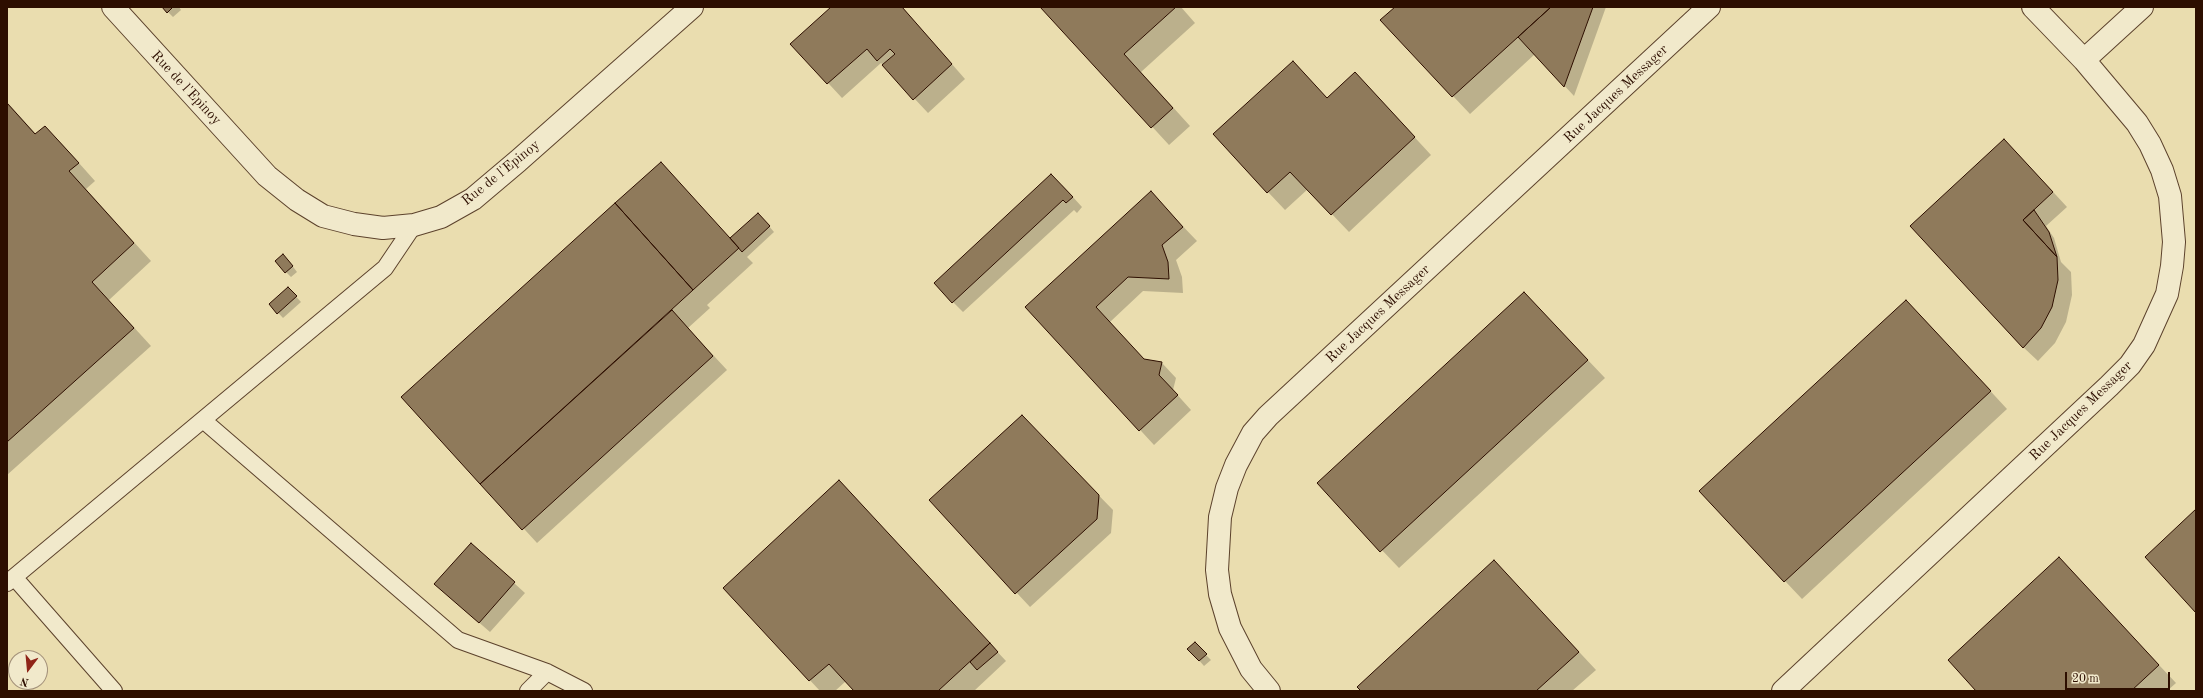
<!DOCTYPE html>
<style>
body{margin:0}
#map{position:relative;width:2203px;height:698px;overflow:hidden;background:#eaddaf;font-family:"Old Standard TT",serif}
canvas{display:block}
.frame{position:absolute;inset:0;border:8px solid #2d0e00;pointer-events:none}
.north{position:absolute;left:8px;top:650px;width:40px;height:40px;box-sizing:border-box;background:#f1e9cb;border:1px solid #a3917a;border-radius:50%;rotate:196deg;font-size:11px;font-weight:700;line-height:16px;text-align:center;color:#2d0e00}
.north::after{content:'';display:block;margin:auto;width:14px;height:18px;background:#8f2418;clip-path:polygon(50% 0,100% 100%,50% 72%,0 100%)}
.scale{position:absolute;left:2065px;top:672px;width:105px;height:18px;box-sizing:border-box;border:2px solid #2d0e00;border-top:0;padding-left:5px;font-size:12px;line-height:14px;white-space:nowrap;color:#2d0e00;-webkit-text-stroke:3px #f1e9cb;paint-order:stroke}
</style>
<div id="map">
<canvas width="2203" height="698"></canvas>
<div class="frame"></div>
<div class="north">N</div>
<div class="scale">20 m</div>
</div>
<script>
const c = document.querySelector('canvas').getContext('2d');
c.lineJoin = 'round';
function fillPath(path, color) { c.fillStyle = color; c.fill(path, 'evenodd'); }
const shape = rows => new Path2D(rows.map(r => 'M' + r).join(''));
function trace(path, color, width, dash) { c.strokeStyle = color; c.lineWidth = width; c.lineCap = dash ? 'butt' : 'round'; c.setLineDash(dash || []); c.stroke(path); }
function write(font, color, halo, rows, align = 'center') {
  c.font = font + ' "Old Standard TT",serif'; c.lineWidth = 3.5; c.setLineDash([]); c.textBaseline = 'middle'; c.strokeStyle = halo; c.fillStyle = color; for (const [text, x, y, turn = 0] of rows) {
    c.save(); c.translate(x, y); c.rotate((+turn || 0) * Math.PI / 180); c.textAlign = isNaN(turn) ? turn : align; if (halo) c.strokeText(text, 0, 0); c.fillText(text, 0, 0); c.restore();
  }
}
const shadow = shape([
 [163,7,179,7,181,10,173,17],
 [833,7,902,7,965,79,928,113,881,63,842,98,792,44],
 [1042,7,1181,7,1195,23,1141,72,1190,126,1169,145],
 [1396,7,1606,7,1574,96,1535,54,1470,114,1453,96],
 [1372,91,1431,155,1349,232,1308,189,1285,210,1268,192,1327,99],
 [7,102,36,134,44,127,62,144,95,181,86,189,151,261,109,300,151,346,7,475],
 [2019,155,2067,207,2046,226,2054,238,2061,262,2071,272,2072,295,2066,322,2055,343,2038,361,2023,347],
 [660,163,731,239,763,219,774,232,747,257,753,263,707,305,710,308,688,328,727,370,537,543,403,397],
 [1062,185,1082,207,1077,213,1074,210,963,312,953,302],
 [1151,193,1197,241,1176,260,1182,277,1183,293,1143,291,1110,322,1145,360,1162,363,1176,378,1173,390,1191,410,1154,445,1027,307],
 [288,260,297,272,291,277,286,272],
 [288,288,301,302,283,318,270,304],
 [1524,293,1605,378,1399,568,1318,483],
 [1923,318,2007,409,1802,599,1700,491],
 [1036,431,1113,510,1111,533,1030,607,930,500],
 [839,482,1006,661,974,691,855,691,846,681,835,691,820,691,724,588],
 [471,544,525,593,490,632,446,594],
 [2059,559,2176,683,2167,691,1977,691],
 [1511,579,1596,670,1572,691,1362,691],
 [1195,644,1211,660,1204,666,1189,649]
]);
const building = shape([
 [162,7,173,7,167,13,162,7],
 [831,7,902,7,952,64,913,100,882,65,895,54,890,49,877,61,867,49,827,84,790,44,831,7],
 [1040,7,1176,7,1124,54,1173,108,1151,128,1040,7],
 [1395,7,1551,7,1452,97,1380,20,1395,7],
 [1551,7,1593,7,1564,87,1518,37,1551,7],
 [1293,61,1327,98,1355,72,1415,137,1331,215,1290,172,1267,193,1213,134,1293,61],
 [7,103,35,134,45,126,79,163,69,171,134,243,92,282,134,328,7,442,7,103],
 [2004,139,2053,192,2023,220,2057,257,2058,280,2052,307,2041,328,2023,348,1910,226,2004,139],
 [661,162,739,248,693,290,615,203,661,162],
 [1051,174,1073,197,1066,203,1063,200,952,303,934,283,1051,174],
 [1151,191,1183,227,1162,245,1168,262,1169,279,1128,277,1096,307,1144,359,1162,362,1159,375,1178,395,1139,431,1025,307,1151,191],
 [615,203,693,290,480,484,401,397,615,203],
 [2034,210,2049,232,2057,257,2023,220,2034,210],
 [758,213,770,226,742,252,730,238,758,213],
 [283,254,293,266,285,273,275,261,283,254],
 [288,287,297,296,277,314,269,304,288,287],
 [1524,292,1588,360,1380,552,1317,483,1524,292],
 [1906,300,1991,391,1784,582,1699,491,1906,300],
 [672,310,713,356,522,530,480,484,672,310],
 [1022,415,1099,495,1097,519,1015,594,929,500,1022,415],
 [839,480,990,643,938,691,854,691,829,664,809,681,723,588,839,480],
 [2196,509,2196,613,2145,557,2196,509],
 [471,543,515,582,479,623,434,584,471,543],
 [2059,557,2159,665,2131,691,1976,691,1948,660,2059,557],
 [1494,560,1579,652,1536,691,1361,691,1357,687,1494,560],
 [1195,642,1207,654,1199,661,1187,649,1195,642],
 [990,643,998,652,977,670,970,662,990,643]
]);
const service = shape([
 [203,420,458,640,547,672,584,691],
 [14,577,114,691],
 [7,583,385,268,414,225],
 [528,691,547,672]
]);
const minor = shape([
 [113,7,267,176,297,200,323,216,354,224,383,228,414,225,441,217,473,199,518,161,692,7],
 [2084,60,2142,7],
 [1269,691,1251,669,1230,628,1220,594,1217,570,1220,517,1227,488,1236,465,1253,433,1268,416,1709,7],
 [1783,691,2109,386,2130,365,2144,345,2167,294,2172,266,2174,242,2170,196,2162,170,2150,144,2137,123,2084,60,2033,7]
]);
const streetNames = [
 ["Rue de l'Epinoy",186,88,47],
 ["Rue Jacques Messager",1616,94,-43],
 ["Rue de l'Epinoy",501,173,-39],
 ["Rue Jacques Messager",1378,314,-43],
 ["Rue Jacques Messager",2081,411,-44]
];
fillPath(shadow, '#0003');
fillPath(building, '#8f7a5b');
trace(building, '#2d0e00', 1);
trace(service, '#5c422c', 18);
trace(minor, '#5c422c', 24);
trace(service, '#f1e9cb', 16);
trace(minor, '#f1e9cb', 22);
write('14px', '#2d0e00', '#f1e9cb', streetNames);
</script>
